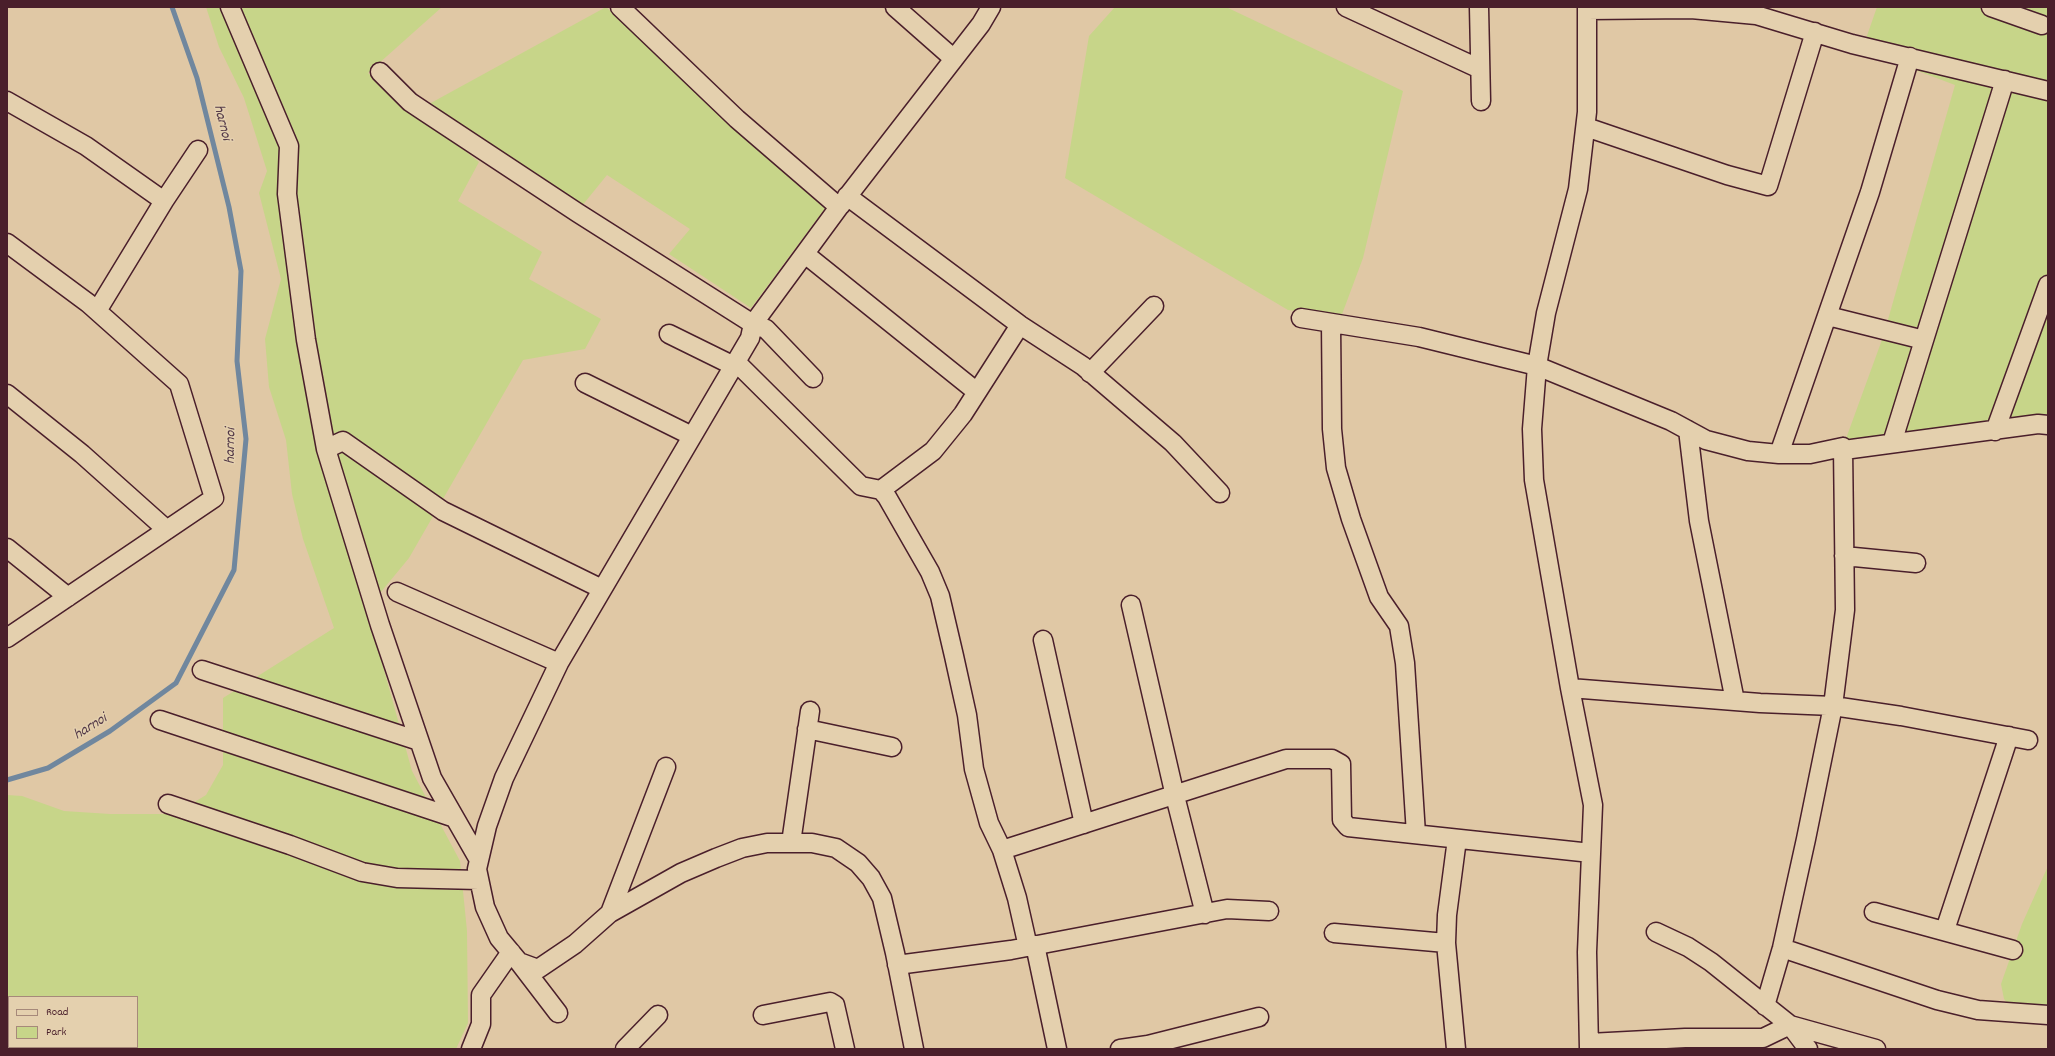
<!DOCTYPE html>
<style>
body{margin:0}
#map{position:relative;width:2055px;height:1056px;overflow:hidden;background:#e0c8a5;font-family:Dekko,sans-serif}
canvas{display:block}
.frame{position:absolute;inset:0;border:8px solid #4a1f2b;pointer-events:none}
.legend{position:absolute;left:8px;top:996px;width:130px;height:52px;box-sizing:border-box;background:#e4d0ae;border:1px solid #a6897a;margin:0;padding:5px 7px;list-style:none;font-size:12px;color:#4a1f2b}
.legend li{display:flex;align-items:center;gap:8px;height:20px}
.legend b{width:20px;border:1px solid #a6897a}
</style>
<div id="map">
<canvas width="2055" height="1056"></canvas>
<div class="frame"></div>
<ul class="legend">
<li><b style="height:5px;background:#e4d0ae"></b>Road</li>
<li><b style="height:11px;background:#c7d589"></b>Park</li>
</ul>
</div>
<script>
const c = document.querySelector('canvas').getContext('2d');
c.lineJoin = 'round';
function fillPath(path, color) { c.fillStyle = color; c.fill(path, 'evenodd'); }
const shape = rows => new Path2D(rows.map(r => 'M' + r).join(''));
function trace(path, color, width, dash) { c.strokeStyle = color; c.lineWidth = width; c.lineCap = dash ? 'butt' : 'round'; c.setLineDash(dash || []); c.stroke(path); }
function write(font, color, halo, rows, align = 'center') {
  c.font = font + ' Dekko,sans-serif'; c.lineWidth = 3; c.setLineDash([]); c.textBaseline = 'middle'; c.strokeStyle = halo; c.fillStyle = color; for (const [text, x, y, turn = 0] of rows) {
    c.save(); c.translate(x, y); c.rotate((+turn || 0) * Math.PI / 180); c.textAlign = isNaN(turn) ? turn : align; if (halo) c.strokeText(text, 0, 0); c.fillText(text, 0, 0); c.restore();
  }
}
const green = shape([
 [206,7,442,7,368,73,479,162,458,201,542,252,529,279,601,319,585,349,523,360,409,558,376,598,373,630,412,771,460,861,467,931,468,1023,456,1049,7,1049,7,795,22,796,64,811,110,814,175,814,206,795,223,765,223,698,334,628,303,539,292,494,286,440,269,387,265,339,281,279,259,193,267,171,244,98,219,47],
 [9,997,137,997,137,1047,9,1047],
 [606,7,826,207,751,308,669,254,690,229,607,175,581,207,429,104],
 [1115,7,1226,7,1403,91,1363,258,1341,317,1288,310,1065,178,1089,36],
 [1877,7,2048,7,2048,414,1904,438,1844,444,1883,337,1955,85,1862,50],
 [2048,866,2048,1007,2013,1010,2004,999,2001,984,2022,924]
]);
const stream = shape([
 [7,780,48,768,110,731,176,683,234,570,246,439,237,361,241,271,229,207,197,78,172,7]
]);
const street = shape([
 [230,7,289,146,287,194,306,340,326,449,380,625,432,778,479,860],
 [620,7,737,119,839,207,753,324,766,329,813,378],
 [895,7,954,59],
 [1346,7,1480,69],
 [1479,7,1481,101],
 [1587,7,1587,112,1578,189,1546,313,1537,366,1532,429,1534,480,1570,688,1593,805,1587,952,1589,1049],
 [1991,7,2042,25],
 [1587,10,1691,9,1756,15,1852,44,2048,91],
 [380,72,410,102,425,112,578,213,753,324,750,338,559,663,504,778,487,826,477,869,485,907,499,938,519,962,538,969,575,944,610,913,681,873,716,858,742,848,767,843,812,843,836,848,858,863,871,878,882,898,895,953,914,1049],
 [7,101,86,146,164,201,97,311],
 [1586,127,1727,175,1768,186,1815,32],
 [847,196,1020,325,1083,366,1173,443,1220,493],
 [164,201,198,150],
 [840,206,981,24,991,7],
 [7,243,88,303,179,384,214,498,7,638],
 [805,254,977,392],
 [1828,316,1924,340],
 [1301,318,1419,337,1537,366,1671,421,1706,440,1748,451,1779,454,1810,454,1843,447,1844,450,2038,424,2048,425],
 [1331,323,1332,429,1336,468,1351,519,1379,597,1399,626,1405,663,1416,834],
 [669,334,734,366],
 [736,362,861,486,881,490,887,497,930,572,940,596,954,656,967,715,974,769,989,823,1002,850],
 [1090,373,1154,306],
 [585,383,692,436],
 [7,394,82,454,167,530],
 [1688,430,1699,521,1735,701],
 [1995,431,2048,285],
 [1892,443,2005,80],
 [326,449,343,441,443,511,602,589],
 [1779,454,1870,192,1910,57],
 [881,490,933,451,963,414,1020,325],
 [7,548,68,597],
 [1844,556,1916,563],
 [397,592,559,663],
 [1131,605,1175,796,1205,914],
 [1043,640,1084,824],
 [202,670,419,741],
 [1570,688,1760,703,1833,706,1901,716,2028,740],
 [160,720,455,818],
 [807,729,892,747],
 [168,804,290,845,362,872,397,878,479,880],
 [791,843,810,711],
 [1874,912,2013,950],
 [610,913,666,767],
 [1945,930,2009,736],
 [1656,932,1688,947,1711,962,1790,1025,1808,1049],
 [1334,933,1446,943],
 [1035,945,1057,1049],
 [1028,947,1017,898,1002,850,1286,759,1332,759,1341,764,1342,820,1348,827,1591,853],
 [1782,948,1937,1000,1978,1010,2048,1015],
 [519,962,558,1013],
 [897,965,1011,950,1227,909,1269,911],
 [1765,1006,1782,948,1806,839,1833,706,1845,610,1843,447],
 [763,1015,830,1002,835,1005,845,1049],
 [1589,1043,1685,1038,1763,1038,1790,1025,1876,1049],
 [471,1049,481,1024,481,995,511,952],
 [625,1049,658,1015],
 [1120,1049,1148,1045,1259,1017],
 [1456,1049,1446,943,1447,915,1457,839]
]);
const waterNames = [
 ["harnoi",221,123,76],
 ["harnoi",232,446,-89],
 ["harnoi",91,728,-32]
];
fillPath(green, '#c7d589');
trace(stream, '#70879e', 5);
trace(street, '#4a1f2b', 21);
trace(street, '#e4d0ae', 18);
write('italic 15px', '#533948', '#e4d0ae', waterNames);
</script>
